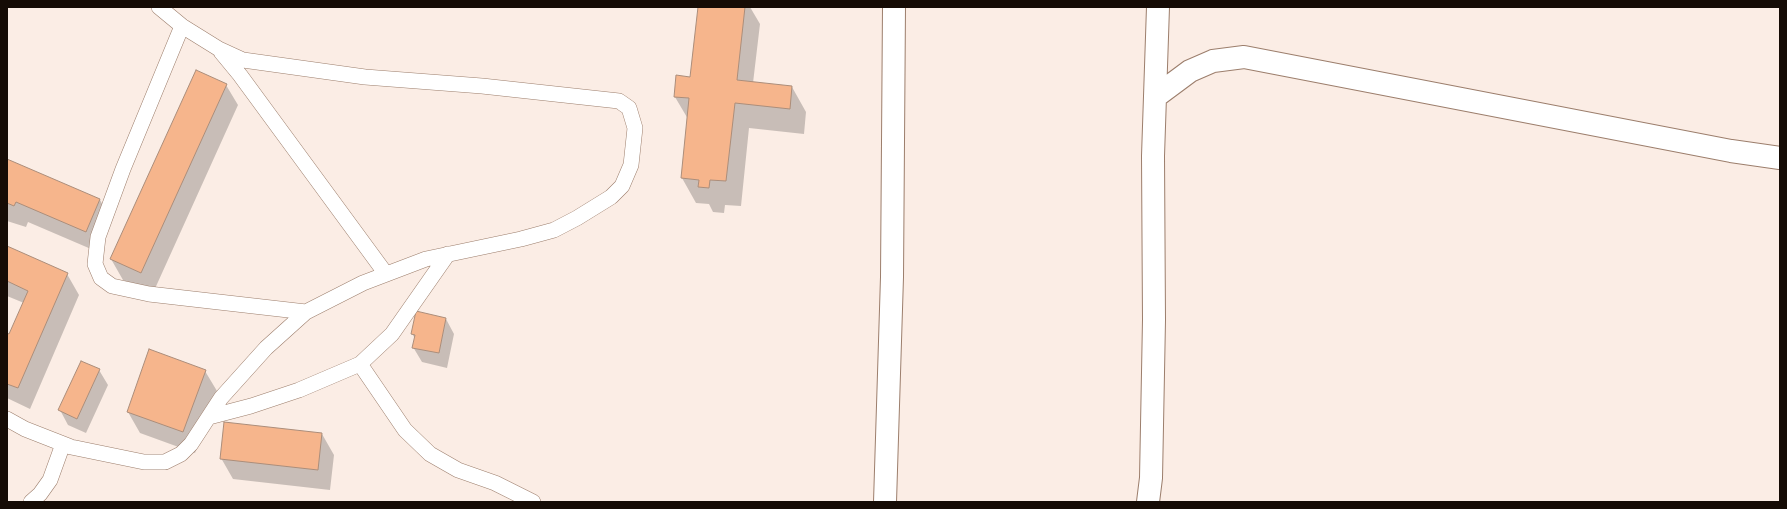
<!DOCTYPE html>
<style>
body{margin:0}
#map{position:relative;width:1787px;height:509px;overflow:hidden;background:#fbede5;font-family:Jost,sans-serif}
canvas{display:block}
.frame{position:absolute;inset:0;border:8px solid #150b05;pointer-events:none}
</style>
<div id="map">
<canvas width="1787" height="509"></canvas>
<div class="frame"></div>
</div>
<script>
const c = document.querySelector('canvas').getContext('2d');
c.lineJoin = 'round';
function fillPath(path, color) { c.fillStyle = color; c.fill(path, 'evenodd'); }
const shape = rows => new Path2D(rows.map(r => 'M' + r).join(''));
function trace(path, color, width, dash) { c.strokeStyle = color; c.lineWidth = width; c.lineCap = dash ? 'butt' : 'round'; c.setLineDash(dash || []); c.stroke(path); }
const shadow = shape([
 [699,7,750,7,760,24,753,83,792,87,806,112,804,134,749,128,741,206,725,205,724,213,713,212,709,204,696,203,682,178,688,119,675,97,691,78],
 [226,85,238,105,153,293,123,280,111,259],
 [7,161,100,200,112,221,98,252,28,222,26,227,7,221],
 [7,247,67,274,79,295,30,409,7,398,7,334,10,335,24,303,7,296],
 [446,319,454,334,447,368,422,362,413,347,415,339,412,333],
 [99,370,108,385,86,433,68,425,60,410],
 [205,371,217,391,195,453,140,433,128,412],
 [322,434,334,455,330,490,233,479,221,458]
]);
const building = shape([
 [698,7,745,7,737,80,792,86,790,109,735,103,726,181,710,180,709,188,698,187,699,180,681,178,689,98,674,97,676,75,690,77,698,7],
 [196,70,227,84,141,273,110,259,196,70],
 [7,159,100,199,86,232,16,202,14,206,7,203,7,159],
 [7,246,68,273,18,388,7,384,7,333,9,334,28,291,7,281,7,246],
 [416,311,446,318,439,353,412,348,415,335,411,334,416,311],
 [149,349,206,370,183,432,127,412,149,349],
 [81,361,100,369,77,419,58,410,81,361],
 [224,422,322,433,318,470,220,459,224,422]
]);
const service = shape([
 [182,26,123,169,98,237,95,264,101,278,112,286,149,294,306,312],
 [221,52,240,75,386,274],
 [360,364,405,430,430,454,458,470,495,483,533,502],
 [209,417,251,406,299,390,360,364,392,334,448,254],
 [7,419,25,429,71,447,144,462,165,462,181,454,191,444,221,398,266,348,306,312,363,283,426,259,521,239,554,230,577,218,611,197,622,186,631,165,635,128,629,108,619,101,482,86,365,77,243,60,219,49,182,26,159,7],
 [31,502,40,494,50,480,63,444]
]);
const minor = shape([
 [1155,97,1190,71,1213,61,1244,57,1731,151,1780,158],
 [885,502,892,277,894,7],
 [1148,502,1151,478,1154,320,1153,156,1158,7]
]);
fillPath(shadow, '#0003');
fillPath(building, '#f6b58c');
trace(building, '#ab8d7a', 1);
trace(service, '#9c7e6c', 16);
trace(minor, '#9c7e6c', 24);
trace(service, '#fff', 15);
trace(minor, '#fff', 22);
</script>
